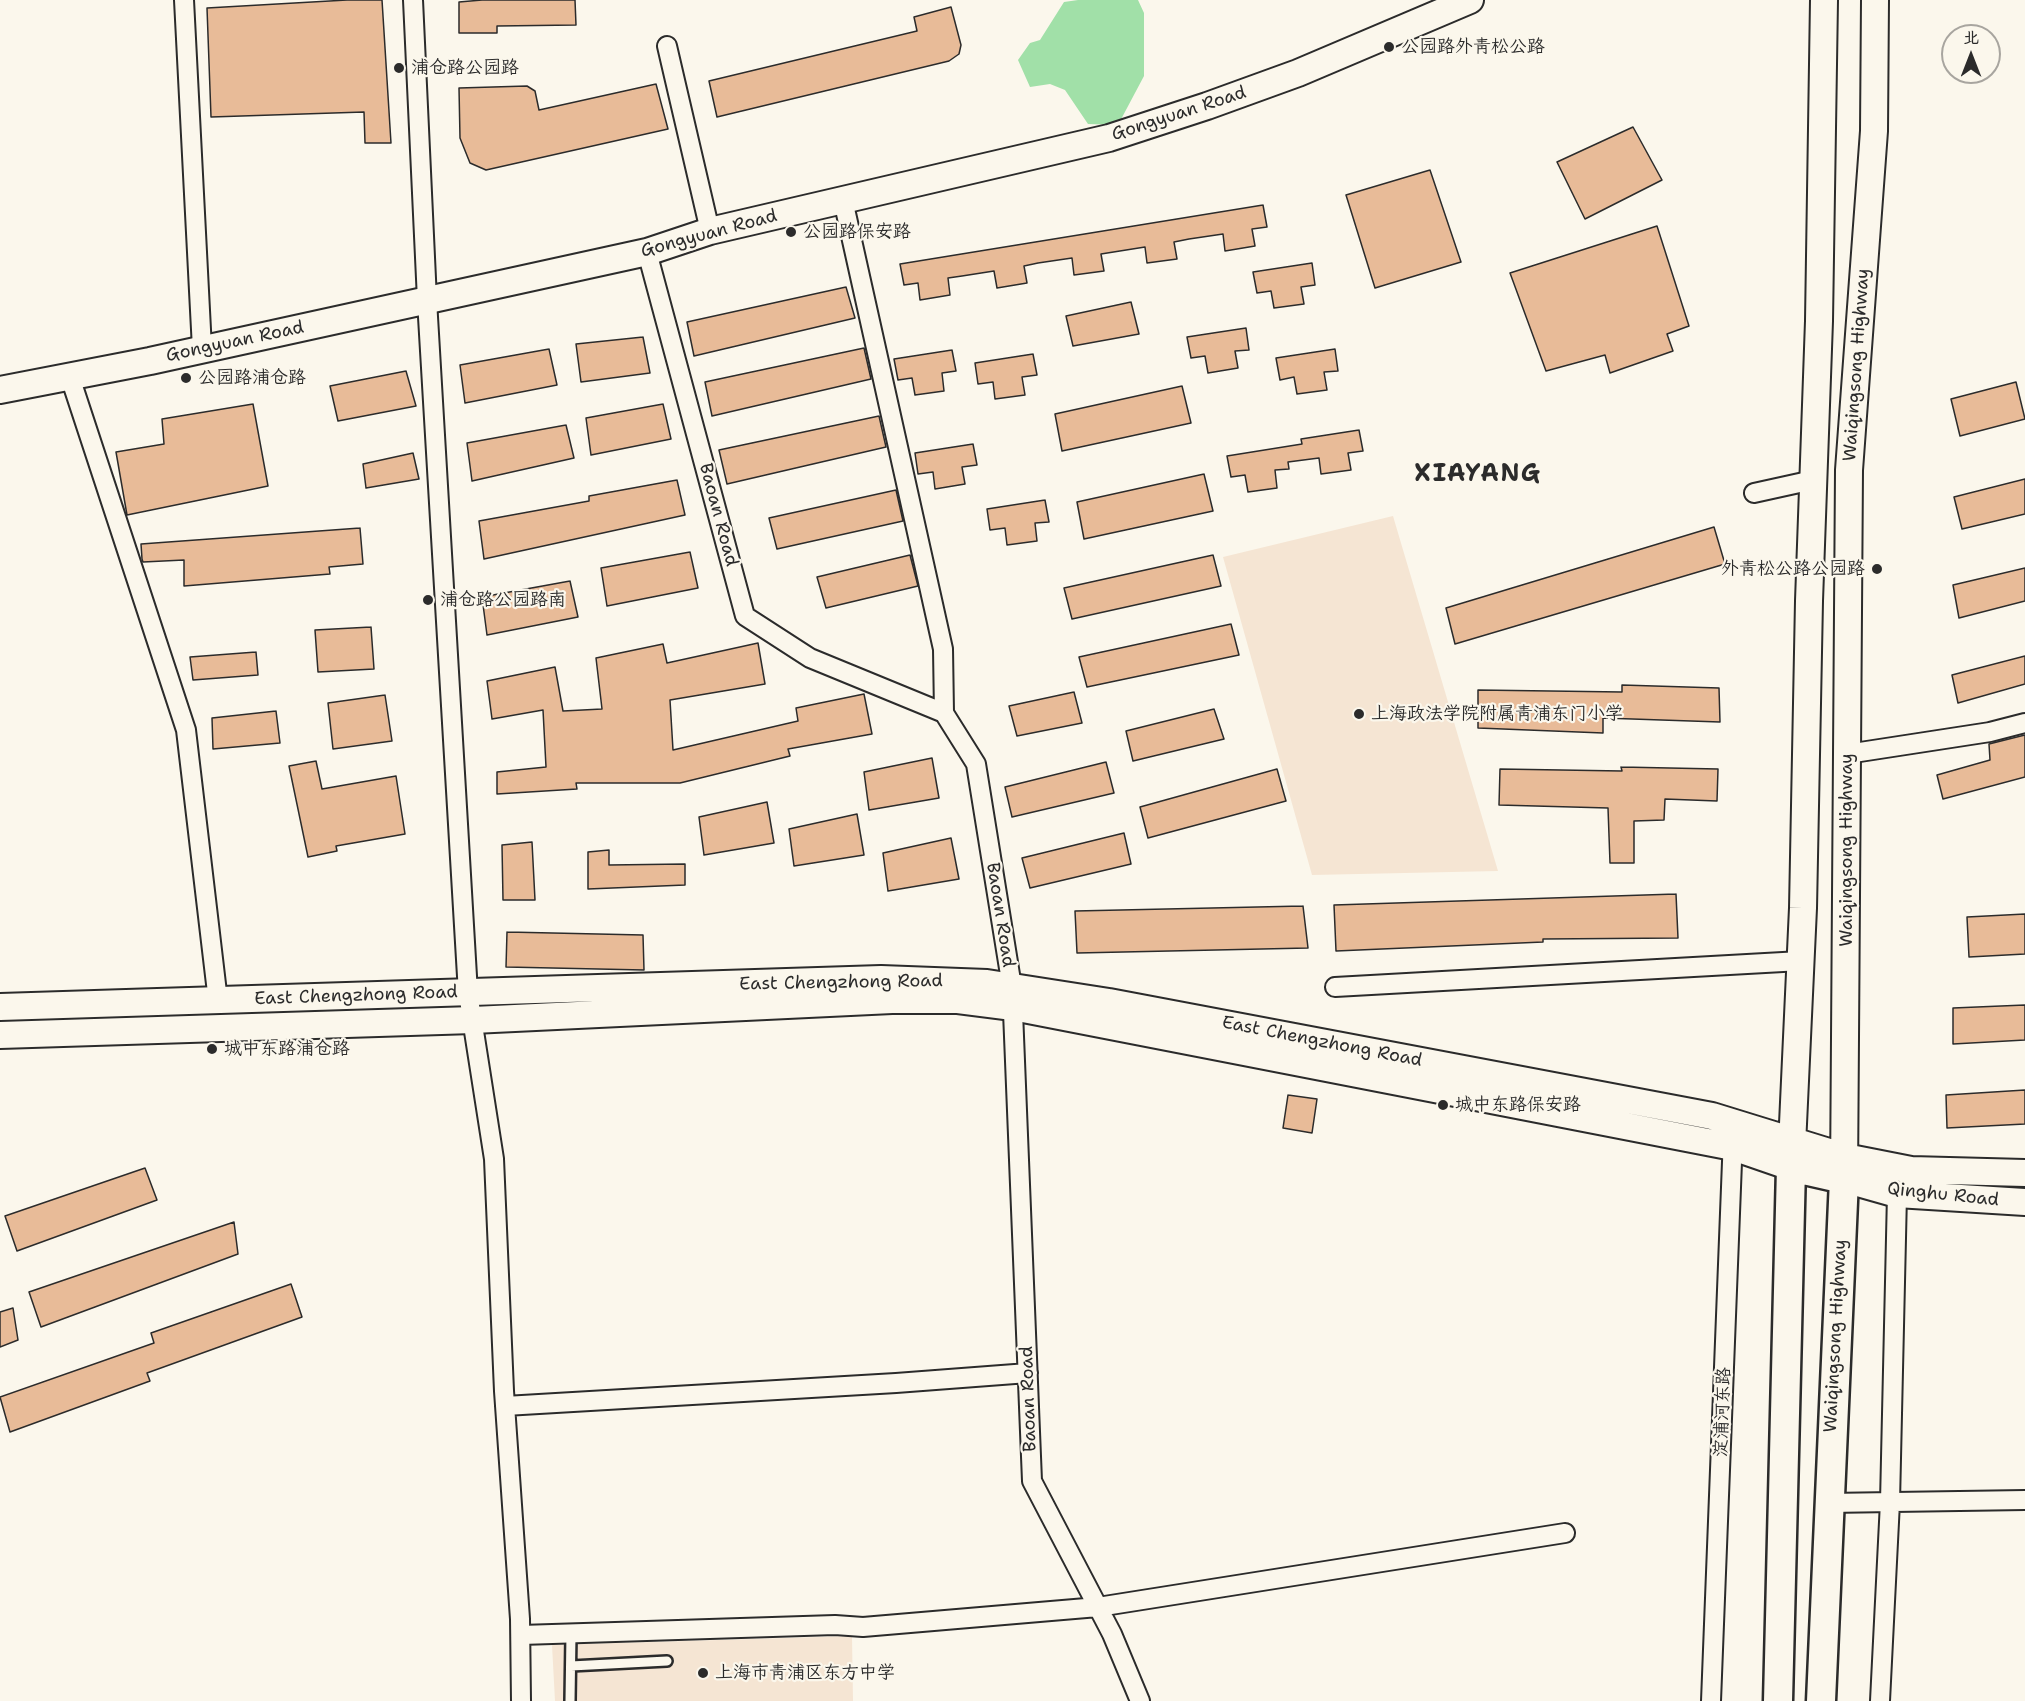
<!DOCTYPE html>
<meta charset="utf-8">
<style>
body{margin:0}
#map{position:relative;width:2025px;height:1701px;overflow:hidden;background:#fbf7ec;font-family:"Shantell Sans","LXGW WenKai TC",sans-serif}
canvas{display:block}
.north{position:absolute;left:1941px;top:24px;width:60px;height:60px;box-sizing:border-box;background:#fbf7ec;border:2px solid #a8a59f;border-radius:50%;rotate:0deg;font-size:16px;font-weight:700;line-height:24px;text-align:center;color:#2b2b2b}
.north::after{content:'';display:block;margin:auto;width:21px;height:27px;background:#2b2b2b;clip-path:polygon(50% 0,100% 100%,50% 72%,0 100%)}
</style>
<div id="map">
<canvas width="2025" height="1701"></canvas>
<div class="north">北</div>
</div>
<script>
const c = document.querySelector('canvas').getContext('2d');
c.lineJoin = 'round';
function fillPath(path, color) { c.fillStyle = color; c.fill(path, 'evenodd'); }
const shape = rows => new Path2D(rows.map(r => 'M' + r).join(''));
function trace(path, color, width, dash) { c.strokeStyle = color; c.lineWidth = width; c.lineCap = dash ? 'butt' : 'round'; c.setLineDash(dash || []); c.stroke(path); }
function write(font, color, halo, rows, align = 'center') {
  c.font = font + ' "Shantell Sans","LXGW WenKai TC",sans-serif'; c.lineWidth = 4.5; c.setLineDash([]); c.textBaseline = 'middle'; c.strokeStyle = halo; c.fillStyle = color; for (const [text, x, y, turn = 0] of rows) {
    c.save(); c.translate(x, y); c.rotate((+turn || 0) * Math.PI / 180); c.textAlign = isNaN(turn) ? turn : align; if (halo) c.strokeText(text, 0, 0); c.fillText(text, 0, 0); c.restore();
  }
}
const built = shape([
 [1393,516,1498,871,1312,875,1223,557],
 [852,1636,853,1701,555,1701,552,1645]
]);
const green = shape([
 [1078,0,1138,0,1144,13,1144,76,1118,125,1088,124,1065,90,1050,84,1030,87,1018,60,1030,43,1040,40,1064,2]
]);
const building = shape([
 [347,0,382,0,391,143,365,143,364,112,211,117,207,8,347,0],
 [482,0,575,0,576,25,497,26,497,33,459,33,459,2,482,0],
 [951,7,961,45,959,54,949,61,717,117,709,81,917,31,914,17,951,7],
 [656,84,668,129,486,170,470,163,460,138,459,88,527,86,535,91,539,110,656,84],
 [1633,127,1662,180,1585,219,1557,162,1633,127],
 [1430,170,1461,262,1375,288,1346,195,1430,170],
 [1263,205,1267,227,1252,229,1255,246,1225,251,1223,234,1189,239,1174,242,1177,259,1147,263,1145,247,1101,254,1104,271,1074,275,1072,258,1038,263,1024,266,1027,283,997,288,994,271,962,276,948,278,950,295,920,300,918,283,904,285,900,264,1263,205],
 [1657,226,1689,326,1667,334,1673,351,1610,373,1605,355,1546,371,1510,273,1657,226],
 [1312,263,1315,285,1301,287,1304,304,1274,308,1271,291,1257,293,1253,272,1312,263],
 [846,287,855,318,694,356,687,322,846,287],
 [1131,302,1139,334,1073,346,1066,316,1131,302],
 [1246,328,1249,350,1235,351,1238,368,1208,373,1205,356,1191,358,1187,337,1246,328],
 [643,337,650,373,581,382,576,344,643,337],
 [864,348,871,379,712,416,705,382,864,348],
 [549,349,557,385,465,403,460,365,549,349],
 [1335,349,1338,371,1324,372,1327,390,1297,394,1294,377,1280,380,1276,358,1335,349],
 [952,350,956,371,942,373,944,391,915,395,912,378,898,380,894,359,952,350],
 [1033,354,1037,375,1022,377,1025,395,995,399,993,382,978,384,975,363,1033,354],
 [406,371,416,406,338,421,330,386,406,371],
 [2016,382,2025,419,1960,436,1951,399,2016,382],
 [1182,386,1191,423,1062,451,1055,414,1182,386],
 [253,404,268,486,127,515,116,452,164,444,162,419,253,404],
 [663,404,671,439,591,455,586,418,663,404],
 [879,416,886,447,727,484,719,450,879,416],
 [566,425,574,458,472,481,467,443,566,425],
 [1359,430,1363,451,1348,453,1351,470,1321,474,1319,458,1288,462,1289,469,1275,470,1277,488,1248,492,1245,475,1231,477,1227,456,1302,444,1301,439,1359,430],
 [973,444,977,465,962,467,965,484,935,489,933,472,918,474,915,453,973,444],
 [413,453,419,479,366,488,363,464,413,453],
 [1204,474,1213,511,1084,539,1077,502,1204,474],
 [2025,479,2025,514,1962,529,1954,497,2025,479],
 [677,480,685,515,484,559,479,521,589,501,589,496,677,480],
 [896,490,903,521,777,549,769,518,896,490],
 [1045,500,1049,522,1035,523,1037,541,1007,545,1005,528,990,530,987,509,1045,500],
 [1714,527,1725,564,1455,644,1446,608,1714,527],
 [360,528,363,564,329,567,330,574,184,586,184,560,143,562,142,559,141,544,360,528],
 [690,552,698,588,607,606,601,568,690,552],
 [910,555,918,586,826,608,817,577,910,555],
 [1213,555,1221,586,1072,619,1064,588,1213,555],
 [2025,568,2025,601,1959,618,1953,585,2025,568],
 [570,581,578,617,487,635,482,597,570,581],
 [1231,624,1239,655,1087,687,1079,657,1231,624],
 [371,627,374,669,318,672,315,630,371,627],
 [758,643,765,684,670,700,673,750,798,721,796,708,864,694,872,734,788,749,790,756,680,783,576,783,577,789,497,794,497,772,546,767,543,710,492,719,487,681,555,667,563,711,602,709,596,658,663,644,667,663,758,643],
 [256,652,258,675,193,680,190,657,256,652],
 [2025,656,2025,684,1958,703,1952,675,2025,656],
 [1622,685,1719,688,1720,722,1603,718,1603,733,1478,728,1478,690,1622,692,1622,685],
 [1074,692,1082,723,1017,736,1009,706,1074,692],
 [385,695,392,741,333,749,328,703,385,695],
 [1214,709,1224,739,1133,761,1126,731,1214,709],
 [276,711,280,743,213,749,212,718,276,711],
 [2025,735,2025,777,1943,799,1937,775,1990,760,1989,744,2025,735],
 [932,758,939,798,869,810,864,772,932,758],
 [316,761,322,789,396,776,405,834,336,846,337,851,308,857,289,766,316,761],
 [1106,762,1114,793,1012,817,1005,787,1106,762],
 [1621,767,1718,769,1717,801,1665,799,1664,820,1634,821,1634,863,1610,863,1608,808,1499,805,1500,769,1622,771,1621,767],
 [1277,769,1286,801,1148,838,1140,807,1277,769],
 [767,802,774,843,704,855,699,817,767,802],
 [857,814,864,855,794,866,789,829,857,814],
 [1124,833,1131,864,1030,888,1022,858,1124,833],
 [951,838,959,879,888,891,883,853,951,838],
 [532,842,535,900,503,900,502,845,532,842],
 [609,850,609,865,685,864,685,885,588,889,588,852,609,850],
 [1676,894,1678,938,1543,939,1543,942,1336,951,1334,905,1676,894],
 [1303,906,1308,948,1077,953,1075,911,1303,906],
 [2025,914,2025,954,1969,957,1967,917,2025,914],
 [507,932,643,935,644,970,506,967,507,932],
 [2025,1005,2025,1040,1953,1044,1953,1008,2025,1005],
 [2025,1090,2025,1124,1947,1128,1946,1095,2025,1090],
 [1288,1095,1317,1099,1312,1133,1283,1128,1288,1095],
 [145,1168,157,1200,17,1251,5,1216,145,1168],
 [234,1222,238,1254,41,1327,29,1292,234,1222],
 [291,1284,302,1317,147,1373,150,1381,10,1432,0,1397,154,1343,151,1333,291,1284],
 [13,1308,18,1340,0,1347,0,1312,13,1308]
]);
const lane = shape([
 [571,1666,667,1661],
 [570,1701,571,1634]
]);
const street = shape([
 [184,0,202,349],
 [413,0,427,300,468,993,494,1159,504,1391,520,1619,521,1701],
 [667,46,710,231],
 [843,200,943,649,944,713],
 [647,252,745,616,810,658,944,713,976,764,1012,987,1032,1481,1112,1634,1140,1701],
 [70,377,186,730,218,1001],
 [1754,493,1813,480],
 [1847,754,1990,732,2025,723],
 [1335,987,1801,961],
 [505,1406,896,1383,1028,1373],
 [1828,1503,2025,1500],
 [521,1635,835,1625,863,1627,1098,1607,1565,1533],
 [1711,1701,1733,1136],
 [1880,1701,1890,1502,1897,1194]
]);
const secondary = shape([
 [1875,0,1874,131,1849,470,1844,1179,1897,1194,2025,1202],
 [0,390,150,361,647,252,710,231,1109,138,1207,106,1298,73,1470,0],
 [0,1007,881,979,987,983,1109,1002,1712,1116,1845,1157,1911,1170,2025,1173],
 [0,1035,473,1020,892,1000,958,1000,1013,1007,1733,1147,1791,1167,1803,908,1809,601,1819,321,1824,0]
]);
const primary = shape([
 [1778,1701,1791,1167,1844,1179,1821,1701]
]);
const markers = [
 [1389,47,6,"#2b2b2b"],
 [399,68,6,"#2b2b2b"],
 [791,232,6,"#2b2b2b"],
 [186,378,6,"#2b2b2b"],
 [1877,569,6,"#2b2b2b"],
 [428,600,6,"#2b2b2b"],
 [1359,714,6,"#2b2b2b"],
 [212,1049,6,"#2b2b2b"],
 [1443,1105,6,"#2b2b2b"],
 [703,1673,6,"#2b2b2b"]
];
const poiNames = [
 ["公园路外青松公路",1401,47],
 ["浦仓路公园路",411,68],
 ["公园路保安路",803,232],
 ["公园路浦仓路",198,378],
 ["外青松公路公园路",1865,569,"right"],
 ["浦仓路公园路南",440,600],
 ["上海政法学院附属青浦东门小学",1371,714],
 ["城中东路浦仓路",224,1049],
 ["城中东路保安路",1455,1105],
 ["上海市青浦区东方中学",715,1673]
];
const streetNames = [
 ["Gongyuan Road",1179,114,-18],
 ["Gongyuan Road",709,234,-15],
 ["Gongyuan Road",235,342,-12],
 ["Waiqingsong Highway",1857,365,-86],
 ["Baoan Road",718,515,75],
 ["Waiqingsong Highway",1847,850,-90],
 ["Baoan Road",1000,915,81],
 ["East Chengzhong Road",841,983,-1],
 ["East Chengzhong Road",356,996,-2],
 ["East Chengzhong Road",1322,1042,11],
 ["Qinghu Road",1943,1195,6],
 ["Waiqingsong Highway",1836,1336,-87],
 ["Baoan Road",1029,1399,-92],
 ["淀浦河东路",1723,1412,-88]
];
const districtNames = [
 ["XIAYANG",1478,475]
];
fillPath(built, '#f5e5d3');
fillPath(green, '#a1e0a8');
fillPath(building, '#e8bb98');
trace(building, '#2b2b2b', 1.5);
trace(lane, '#2b2b2b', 14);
trace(street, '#2b2b2b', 22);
trace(secondary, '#2b2b2b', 30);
trace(primary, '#2b2b2b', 33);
trace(lane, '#fbf7ec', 9);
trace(street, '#fbf7ec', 18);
trace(secondary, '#fbf7ec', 26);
trace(primary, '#fbf7ec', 28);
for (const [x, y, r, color] of markers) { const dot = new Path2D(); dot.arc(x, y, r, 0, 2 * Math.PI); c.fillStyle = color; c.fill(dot); trace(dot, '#fbf7ec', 2); }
write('18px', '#2b2b2b', '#fbf7ec', poiNames, 'left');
write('18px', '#2b2b2b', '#fbf7ec', streetNames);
c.letterSpacing = '1.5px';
write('bold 24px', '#2b2b2b', '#fbf7ec', districtNames);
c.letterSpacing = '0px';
</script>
